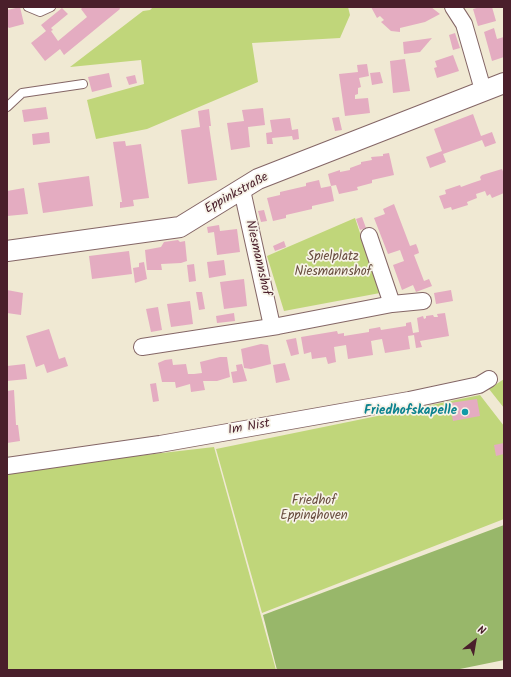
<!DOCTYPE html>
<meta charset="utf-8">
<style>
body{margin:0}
#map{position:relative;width:511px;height:677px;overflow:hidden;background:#f0e9d3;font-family:Kalam,sans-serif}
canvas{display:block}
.frame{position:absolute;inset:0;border:8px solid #4a1f2b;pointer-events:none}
.north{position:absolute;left:455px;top:621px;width:40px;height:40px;-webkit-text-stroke:3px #f7f3e8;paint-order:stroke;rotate:31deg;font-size:11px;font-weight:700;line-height:16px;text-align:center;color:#4a1f2b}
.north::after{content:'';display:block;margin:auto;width:14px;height:18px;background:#4a1f2b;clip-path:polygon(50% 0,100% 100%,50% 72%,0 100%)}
</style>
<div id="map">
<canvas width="511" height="677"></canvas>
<div class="frame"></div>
<div class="north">N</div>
</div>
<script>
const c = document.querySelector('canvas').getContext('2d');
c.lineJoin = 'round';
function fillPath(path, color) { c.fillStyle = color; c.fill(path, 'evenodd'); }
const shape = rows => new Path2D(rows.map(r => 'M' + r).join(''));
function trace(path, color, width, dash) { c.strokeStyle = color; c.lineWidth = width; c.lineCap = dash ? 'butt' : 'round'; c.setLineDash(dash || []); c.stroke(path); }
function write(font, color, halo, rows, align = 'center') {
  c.font = font + ' Kalam,sans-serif'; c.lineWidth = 3.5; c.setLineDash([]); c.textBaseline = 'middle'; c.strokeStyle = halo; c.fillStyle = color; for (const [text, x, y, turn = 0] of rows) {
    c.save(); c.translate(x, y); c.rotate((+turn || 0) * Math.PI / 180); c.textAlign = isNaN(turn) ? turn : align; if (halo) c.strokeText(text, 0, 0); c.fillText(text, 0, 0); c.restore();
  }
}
const green = shape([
 [153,7,348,7,350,15,340,38,252,43,258,82,147,129,96,139,87,100,144,84,141,60,70,67,143,11,150,10],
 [355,218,380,293,284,311,267,256],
 [504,379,504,408,489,389],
 [480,395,504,426,504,519,262,613,216,449],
 [214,447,276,670,7,670,7,471]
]);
const forest = shape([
 [504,525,504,660,455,670,277,670,263,615]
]);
const building = shape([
 [20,7,24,24,9,28,7,26,7,10],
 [83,7,119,7,120,9,64,55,60,49,45,61,31,43,46,31,41,25,62,8,68,14,51,28,53,30,51,31,58,41,87,17,81,9],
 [371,7,431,7,440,14,425,22,400,28,400,32,391,31,381,22,384,20,380,16,377,18],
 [480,7,492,7,496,21,478,26,473,9],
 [494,28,497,39,504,37,504,57,492,61,484,32],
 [455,33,460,48,453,50,449,35],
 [432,38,420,52,404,54,403,42],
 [453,55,459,71,437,78,434,68,437,67,435,61],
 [405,59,410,91,393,93,390,61],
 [367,64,369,76,359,78,361,87,358,88,358,94,355,95,355,99,368,98,370,113,345,116,339,74,358,72,357,65],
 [380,72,383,83,372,85,370,73],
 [109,73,112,87,92,92,88,77],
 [135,75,137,83,129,85,126,77],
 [46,107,48,119,24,122,22,110],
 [263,108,265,125,248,127,250,147,231,150,227,123,244,121,242,110],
 [209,109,211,126,209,126,217,180,188,184,181,130,200,127,198,111],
 [473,114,481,136,492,132,496,143,485,147,482,140,443,154,446,162,430,168,426,157,442,151,434,129],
 [339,117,342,130,335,131,332,118],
 [290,118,292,130,298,129,299,139,293,140,292,136,272,138,273,144,267,144,266,133,272,132,270,120],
 [49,132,50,143,33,145,32,134],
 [125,141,126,146,141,144,149,198,133,200,134,206,120,208,120,202,122,202,113,142],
 [389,153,394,175,372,180,372,183,357,187,358,190,339,194,336,185,331,186,334,201,312,206,312,209,286,215,286,218,273,221,267,198,280,195,280,192,306,186,306,183,319,180,321,188,331,186,328,174,340,170,340,172,350,170,350,168,361,164,361,162,372,160,371,157,383,156,383,154],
 [502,169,504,174,504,193,492,198,490,194,487,196,485,191,476,194,477,198,467,202,468,205,452,210,451,207,444,209,439,196,446,194,445,190,460,185,461,187,472,183,481,180,480,177,482,175],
 [89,176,93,206,43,213,38,183],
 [24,188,28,214,7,216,7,191],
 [394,204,410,246,416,244,418,249,419,253,414,255,424,281,429,279,432,286,416,292,413,285,402,290,393,265,404,261,400,250,388,254,374,218,385,214,383,209],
 [264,210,267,221,261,222,258,211],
 [362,217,366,228,360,230,356,219],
 [219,225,220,231,237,229,240,252,217,255,214,232,208,233,207,227],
 [178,240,180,242,185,241,187,261,181,263,161,264,162,270,147,270,145,250,161,247,164,242],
 [284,241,286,247,275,251,273,246],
 [129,251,132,274,92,279,89,256],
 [224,260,226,275,209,278,207,262],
 [144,262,147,279,135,283,133,268,139,267,139,263],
 [194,264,196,281,189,282,187,265],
 [244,279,247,306,224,309,220,282],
 [7,290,23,293,21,315,7,313],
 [451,290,453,301,436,304,434,293],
 [196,292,202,292,205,309,199,310],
 [190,301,193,324,171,327,167,304],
 [158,307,162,330,151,332,146,309],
 [234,313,235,321,217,323,216,316],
 [445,313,449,336,420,341,422,347,416,348,414,335,408,336,410,349,385,353,382,339,376,340,371,341,373,355,348,359,346,345,334,347,336,362,328,364,326,357,312,359,311,352,304,354,301,337,337,331,338,334,344,333,344,336,369,332,369,329,375,328,380,327,381,330,406,326,406,323,411,322,413,333,419,332,417,318,423,316,424,319,426,318,426,316,433,315,434,317,438,317,437,314],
 [49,329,59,359,65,357,68,366,47,373,44,364,36,367,26,336],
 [296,338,299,354,291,356,286,340],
 [261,344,268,345,271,364,251,369,244,368,241,349],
 [220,357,227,357,230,377,217,381,203,381,205,390,191,392,190,384,176,388,175,382,162,382,158,363,165,360,172,359,173,365,186,364,188,374,194,374,202,373,200,362],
 [285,363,290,380,276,383,273,365],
 [25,364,27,379,7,381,7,366],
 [242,364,247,381,233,383,231,372,237,371,236,365],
 [156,383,159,401,153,402,150,384],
 [14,390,16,425,18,425,20,441,7,443,7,391],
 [477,399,480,416,453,421,450,403],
 [504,443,504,454,496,456,494,445]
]);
const service = shape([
 [28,7,40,12,51,7],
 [7,107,22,93,83,84]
]);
const minor = shape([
 [453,7,464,24,483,90],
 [242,190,272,326],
 [369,236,392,304],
 [142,347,278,326,392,304,423,301],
 [7,466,160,444,409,400,479,385,489,379]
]);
const tertiary = shape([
 [7,251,180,227,258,179,504,83]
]);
const markers = [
 [465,412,4,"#0f9aa8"]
];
const streetNames = [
 ["Eppinkstraße",237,194,-29],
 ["Niesmannshof",257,258,77],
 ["Im Nist",249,428,-10]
];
const parkNames = [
 ["Spielplatz",333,258],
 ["Niesmannshof",333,273],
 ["Friedhof",314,502],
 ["Eppinghoven",314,517]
];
const cultureNames = [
 ["Friedhofskapelle",457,412]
];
fillPath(green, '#c0d67a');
fillPath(forest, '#98b76a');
fillPath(building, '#e4acc1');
trace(service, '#846666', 10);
trace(minor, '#846666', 18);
trace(tertiary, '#846666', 22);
trace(service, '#fff', 8);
trace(minor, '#fff', 16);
trace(tertiary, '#fff', 20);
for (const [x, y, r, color] of markers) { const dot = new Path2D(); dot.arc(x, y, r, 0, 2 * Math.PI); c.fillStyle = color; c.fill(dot); trace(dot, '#f7f3e8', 1.5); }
write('13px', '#4a1f2b', '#f7f3e8', streetNames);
write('13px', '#684d3f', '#f7f3e8', parkNames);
write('bold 13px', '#0d838f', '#f7f3e8', cultureNames, 'right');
</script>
